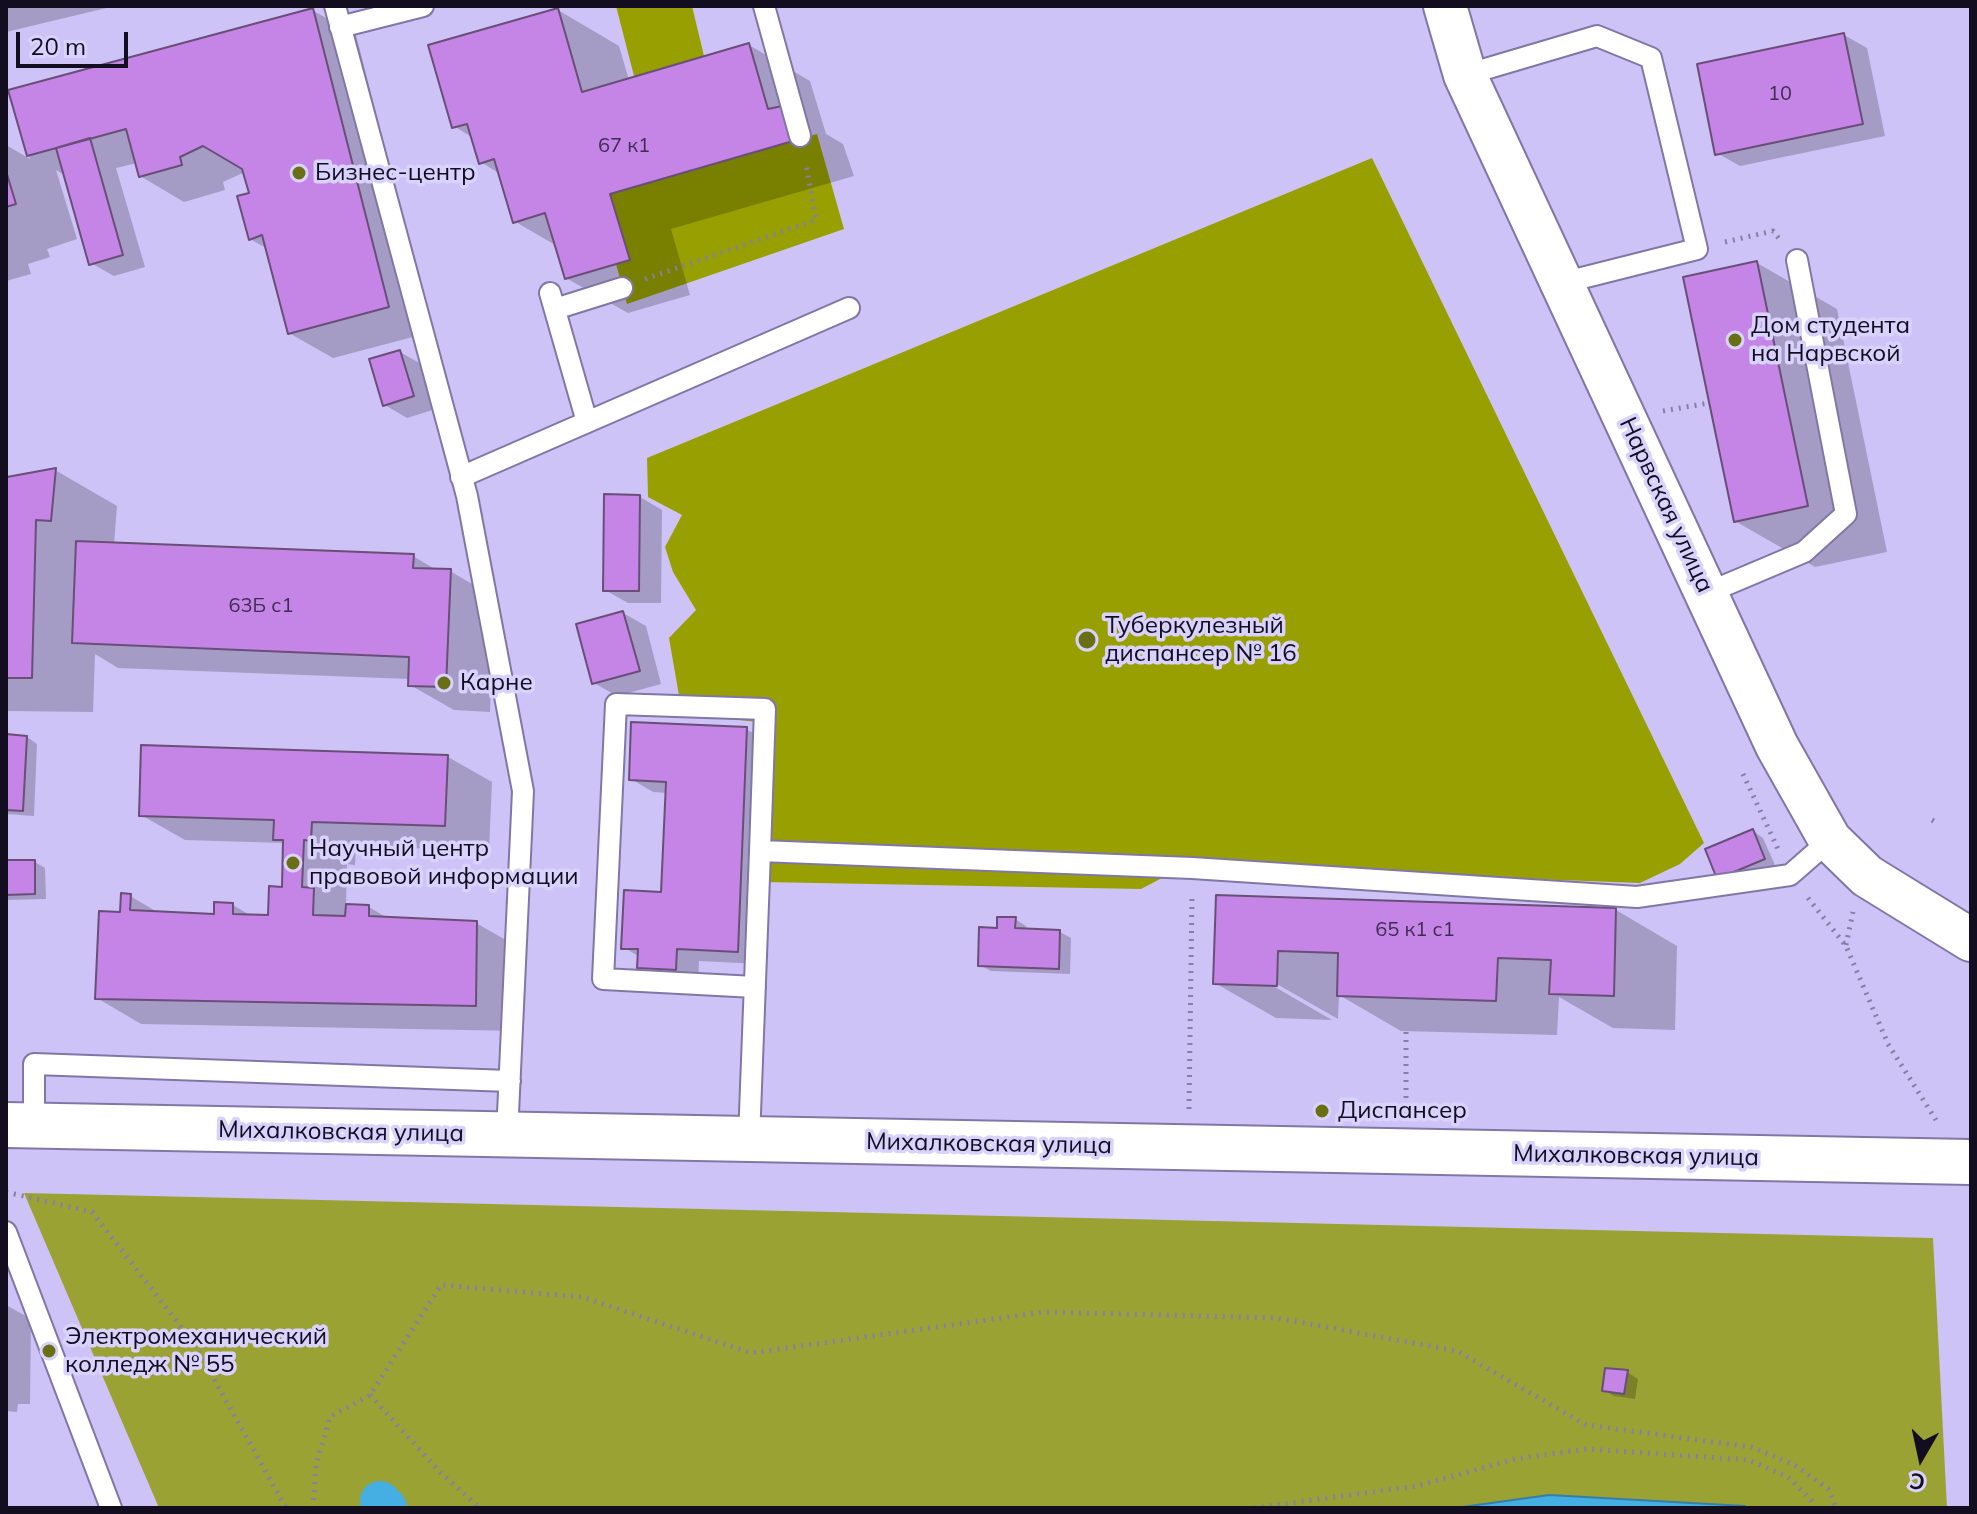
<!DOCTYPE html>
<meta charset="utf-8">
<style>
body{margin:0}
#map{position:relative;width:1977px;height:1514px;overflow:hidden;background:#cdc3f7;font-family:Mulish,sans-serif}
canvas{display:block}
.frame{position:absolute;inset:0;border:8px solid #120e1f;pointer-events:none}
.north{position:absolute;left:1881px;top:1418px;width:80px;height:80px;-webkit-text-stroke:6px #d9d2fc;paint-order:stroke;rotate:189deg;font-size:22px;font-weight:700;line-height:32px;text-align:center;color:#120e1f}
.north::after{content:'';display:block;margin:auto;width:28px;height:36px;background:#120e1f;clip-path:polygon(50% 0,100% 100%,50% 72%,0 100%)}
.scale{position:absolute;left:16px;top:32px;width:112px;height:36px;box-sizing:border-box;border:4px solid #120e1f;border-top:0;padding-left:10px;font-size:24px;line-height:28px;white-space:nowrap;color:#120e1f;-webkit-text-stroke:6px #d9d2fc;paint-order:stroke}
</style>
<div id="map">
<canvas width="1977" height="1514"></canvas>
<div class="frame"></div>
<div class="north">С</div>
<div class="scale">20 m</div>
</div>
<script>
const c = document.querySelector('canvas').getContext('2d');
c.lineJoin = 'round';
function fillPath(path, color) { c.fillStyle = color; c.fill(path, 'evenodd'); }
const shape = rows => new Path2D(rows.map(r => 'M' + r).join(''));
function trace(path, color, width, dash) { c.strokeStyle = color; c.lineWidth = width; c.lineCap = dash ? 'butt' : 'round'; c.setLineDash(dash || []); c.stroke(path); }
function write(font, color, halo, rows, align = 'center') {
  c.font = font + ' Mulish,sans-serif'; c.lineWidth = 7; c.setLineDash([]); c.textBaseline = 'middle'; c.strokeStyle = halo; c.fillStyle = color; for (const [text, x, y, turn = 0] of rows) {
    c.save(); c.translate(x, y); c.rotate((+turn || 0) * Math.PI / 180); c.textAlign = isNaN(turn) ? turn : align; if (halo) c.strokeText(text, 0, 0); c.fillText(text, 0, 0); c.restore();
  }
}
const green = shape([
 [24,1193,1933,1238,1947,1508,159,1508]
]);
const forest = shape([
 [616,6,692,6,704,56,634,76],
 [817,134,844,229,627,304,616,264,630,259,610,194],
 [1372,158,1704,843,1680,864,1640,883,1185,866,1141,889,763,882,765,723,682,713,669,638,696,610,673,572,665,547,682,515,648,497,647,458]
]);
const water = shape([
 [1549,1495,1745,1506,1748,1508,1455,1508,1549,1495]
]);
const shadow = shape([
 [6,6,115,6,6,32],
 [312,10,356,35,432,332,333,358,289,333,268,249,250,239,251,194,245,172,223,182,225,190,184,202,140,176,137,163,116,168,145,267,114,276,91,263,66,176,56,170,77,239,47,249,50,257,28,264,31,274,6,281,6,145,30,159,11,91],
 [558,10,619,46,629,80,749,45,810,81,826,134,843,144,854,176,671,229,690,295,628,313,566,278,557,246,514,221,500,174,481,162,473,138,454,126],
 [1844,35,1867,48,1885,136,1740,166,1717,153],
 [1757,263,1837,309,1887,552,1815,567,1735,521],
 [400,352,423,365,436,409,407,418,385,405],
 [55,470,117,506,114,544,413,556,438,571,450,571,494,597,490,712,454,710,410,685,410,679,118,668,95,654,93,712,6,711,6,488],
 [640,497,662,510,661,603,628,603,605,590],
 [623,613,646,626,661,684,617,696,594,683],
 [746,729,769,742,760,964,699,961,698,982,662,980,640,967,640,957,623,947,663,894,667,793,653,792,631,779],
 [6,736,27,737,37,744,34,816,6,814],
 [448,757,492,782,489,851,356,846,355,865,347,864,346,906,369,907,389,919,476,923,520,948,519,1031,141,1024,97,998,130,896,159,913,216,916,233,905,253,917,270,917,284,889,285,843,185,840,141,815],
 [1753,831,1763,838,1775,865,1729,884,1719,878],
 [6,862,35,862,45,868,46,899,6,900],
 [1218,897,1616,910,1677,946,1675,1030,1613,1028,1559,997,1557,1035,1401,1031,1339,995,1338,1019,1275,983,1275,987,1332,1020,1276,1018,1215,983],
 [1015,919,1026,926,1026,931,1060,932,1071,938,1070,974,991,971,980,965,999,930],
 [6,1305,31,1319,30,1404,18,1404,17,1412,6,1411],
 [1627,1372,1638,1379,1635,1399,1614,1396,1604,1390]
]);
const canal = shape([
 [380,1501,387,1508]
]);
const building = shape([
 [313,8,389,307,288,334,262,235,249,240,237,196,249,193,242,169,203,146,180,157,182,165,139,177,126,129,27,156,8,90,313,8],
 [558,8,582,92,749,43,768,109,782,106,793,141,610,194,630,260,565,279,545,213,513,223,494,159,479,164,467,124,452,128,428,45,558,8],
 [1844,33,1863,124,1715,155,1697,64,1844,33],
 [90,138,123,255,89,265,56,148,90,138],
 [6,171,16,204,6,207,6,171],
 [1757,261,1808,506,1734,522,1683,277,1757,261],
 [400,350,414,396,383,406,369,359,400,350],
 [56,468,51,521,36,520,32,678,6,678,7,477,56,468],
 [604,494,640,495,639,591,603,591,604,494],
 [76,541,414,554,413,568,451,569,446,687,408,686,409,657,72,643,76,541],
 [623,611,640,671,592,684,576,624,623,611],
 [631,722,747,727,738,952,677,949,676,970,637,968,638,949,621,949,624,890,661,892,666,782,629,780,631,722],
 [6,734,27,736,23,811,6,810,6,734],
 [141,745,448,755,445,826,312,822,311,841,304,840,302,887,314,888,313,915,345,916,346,904,369,905,369,916,477,921,476,1006,95,999,99,911,120,912,121,893,131,894,130,910,214,914,214,902,233,903,233,914,268,915,269,886,282,887,283,840,273,840,274,820,139,816,141,745],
 [1753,829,1765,859,1717,879,1705,849,1753,829],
 [6,860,35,860,35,894,6,895,6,860],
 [1216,895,1616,908,1614,996,1549,994,1551,960,1498,958,1496,1001,1337,996,1338,953,1278,951,1277,986,1213,984,1216,895],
 [997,917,1016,917,1015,928,1060,930,1059,969,978,966,979,927,997,928,997,917],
 [1605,1368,1628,1370,1624,1394,1602,1391,1605,1368]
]);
const path = shape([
 [1725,242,1773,231,1781,241],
 [645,279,816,220,806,164],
 [1663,411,1709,403],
 [1743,774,1778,849],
 [1932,820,1939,824],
 [1808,898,1846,946,1888,1044,1936,1120],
 [1846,945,1853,912],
 [1406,1032,1406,1113],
 [1189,1109,1192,895],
 [6,1192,92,1212,195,1345,286,1508],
 [370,1395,441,1473,480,1508],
 [313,1508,316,1465,330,1417,370,1395,441,1285,582,1297,751,1353,1044,1312,1277,1318,1457,1351,1586,1425,1751,1447,1795,1465,1828,1489,1836,1508],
 [1254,1508,1417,1486,1515,1459,1587,1449,1749,1460,1788,1477,1811,1500,1815,1508]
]);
const service = shape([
 [335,6,467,496,523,791,507,1135],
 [764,6,800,136],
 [340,27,423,6],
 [1465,75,1597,36,1651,58,1697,249,1562,283],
 [550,293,587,422],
 [555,309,622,288],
 [461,477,849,308],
 [1707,593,1804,552,1846,514,1797,260],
 [755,987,603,979,616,704,765,709,760,851],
 [34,1126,34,1064,510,1081],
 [749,1139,760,851,1192,868,1637,897,1790,875,1830,840],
 [6,1232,111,1508]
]);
const minor = shape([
 [1445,6,1465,75,1777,746,1830,840,1867,876,1971,940]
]);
const tertiary = shape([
 [6,1125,1971,1162]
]);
const markers = [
 [299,173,8,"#696f15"],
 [1735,340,8,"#696f15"],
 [1087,640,10,"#696f15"],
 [444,683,8,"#696f15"],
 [293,863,8,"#696f15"],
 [1322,1111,8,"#696f15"],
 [49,1351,8,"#696f15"]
];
const numberNames = [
 ["10",1780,94],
 ["67 к1",624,146],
 ["63Б с1",261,606],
 ["65 к1 с1",1415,930]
];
const poiNames = [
 ["Бизнес-центр",315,173],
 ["Дом студента",1751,326],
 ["на Нарвской",1751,354],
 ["Туберкулезный",1105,626],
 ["диспансер № 16",1105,654],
 ["Карне",460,683],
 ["Научный центр",309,849],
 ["правовой информации",309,877],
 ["Диспансер",1338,1111],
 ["Электромеханический",65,1337],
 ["колледж № 55",65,1365]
];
const streetNames = [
 ["Нарвская улица",1666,505,65],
 ["Михалковская улица",341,1132,1],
 ["Михалковская улица",989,1144,1],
 ["Михалковская улица",1636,1156,1]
];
fillPath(green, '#9aa234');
fillPath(forest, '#98a001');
fillPath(water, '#45aee2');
trace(water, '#367ea8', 2);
fillPath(shadow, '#0003');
trace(canal, '#45aee2', 40);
fillPath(building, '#c585e6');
trace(building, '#694e77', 2);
trace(service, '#8177a6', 24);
trace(minor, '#8177a6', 46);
trace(tertiary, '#8177a6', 48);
trace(path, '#877fa6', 5, [2, 6]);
trace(service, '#fff', 20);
trace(minor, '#fff', 42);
trace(tertiary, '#fff', 44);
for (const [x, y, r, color] of markers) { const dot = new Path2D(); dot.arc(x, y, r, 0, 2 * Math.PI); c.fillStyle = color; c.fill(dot); trace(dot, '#d9d2fc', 3); }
write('20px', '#3f2c51', null, numberNames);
write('24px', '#120e1f', '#d9d2fc', poiNames, 'left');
write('24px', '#120e1f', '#d9d2fc', streetNames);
</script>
